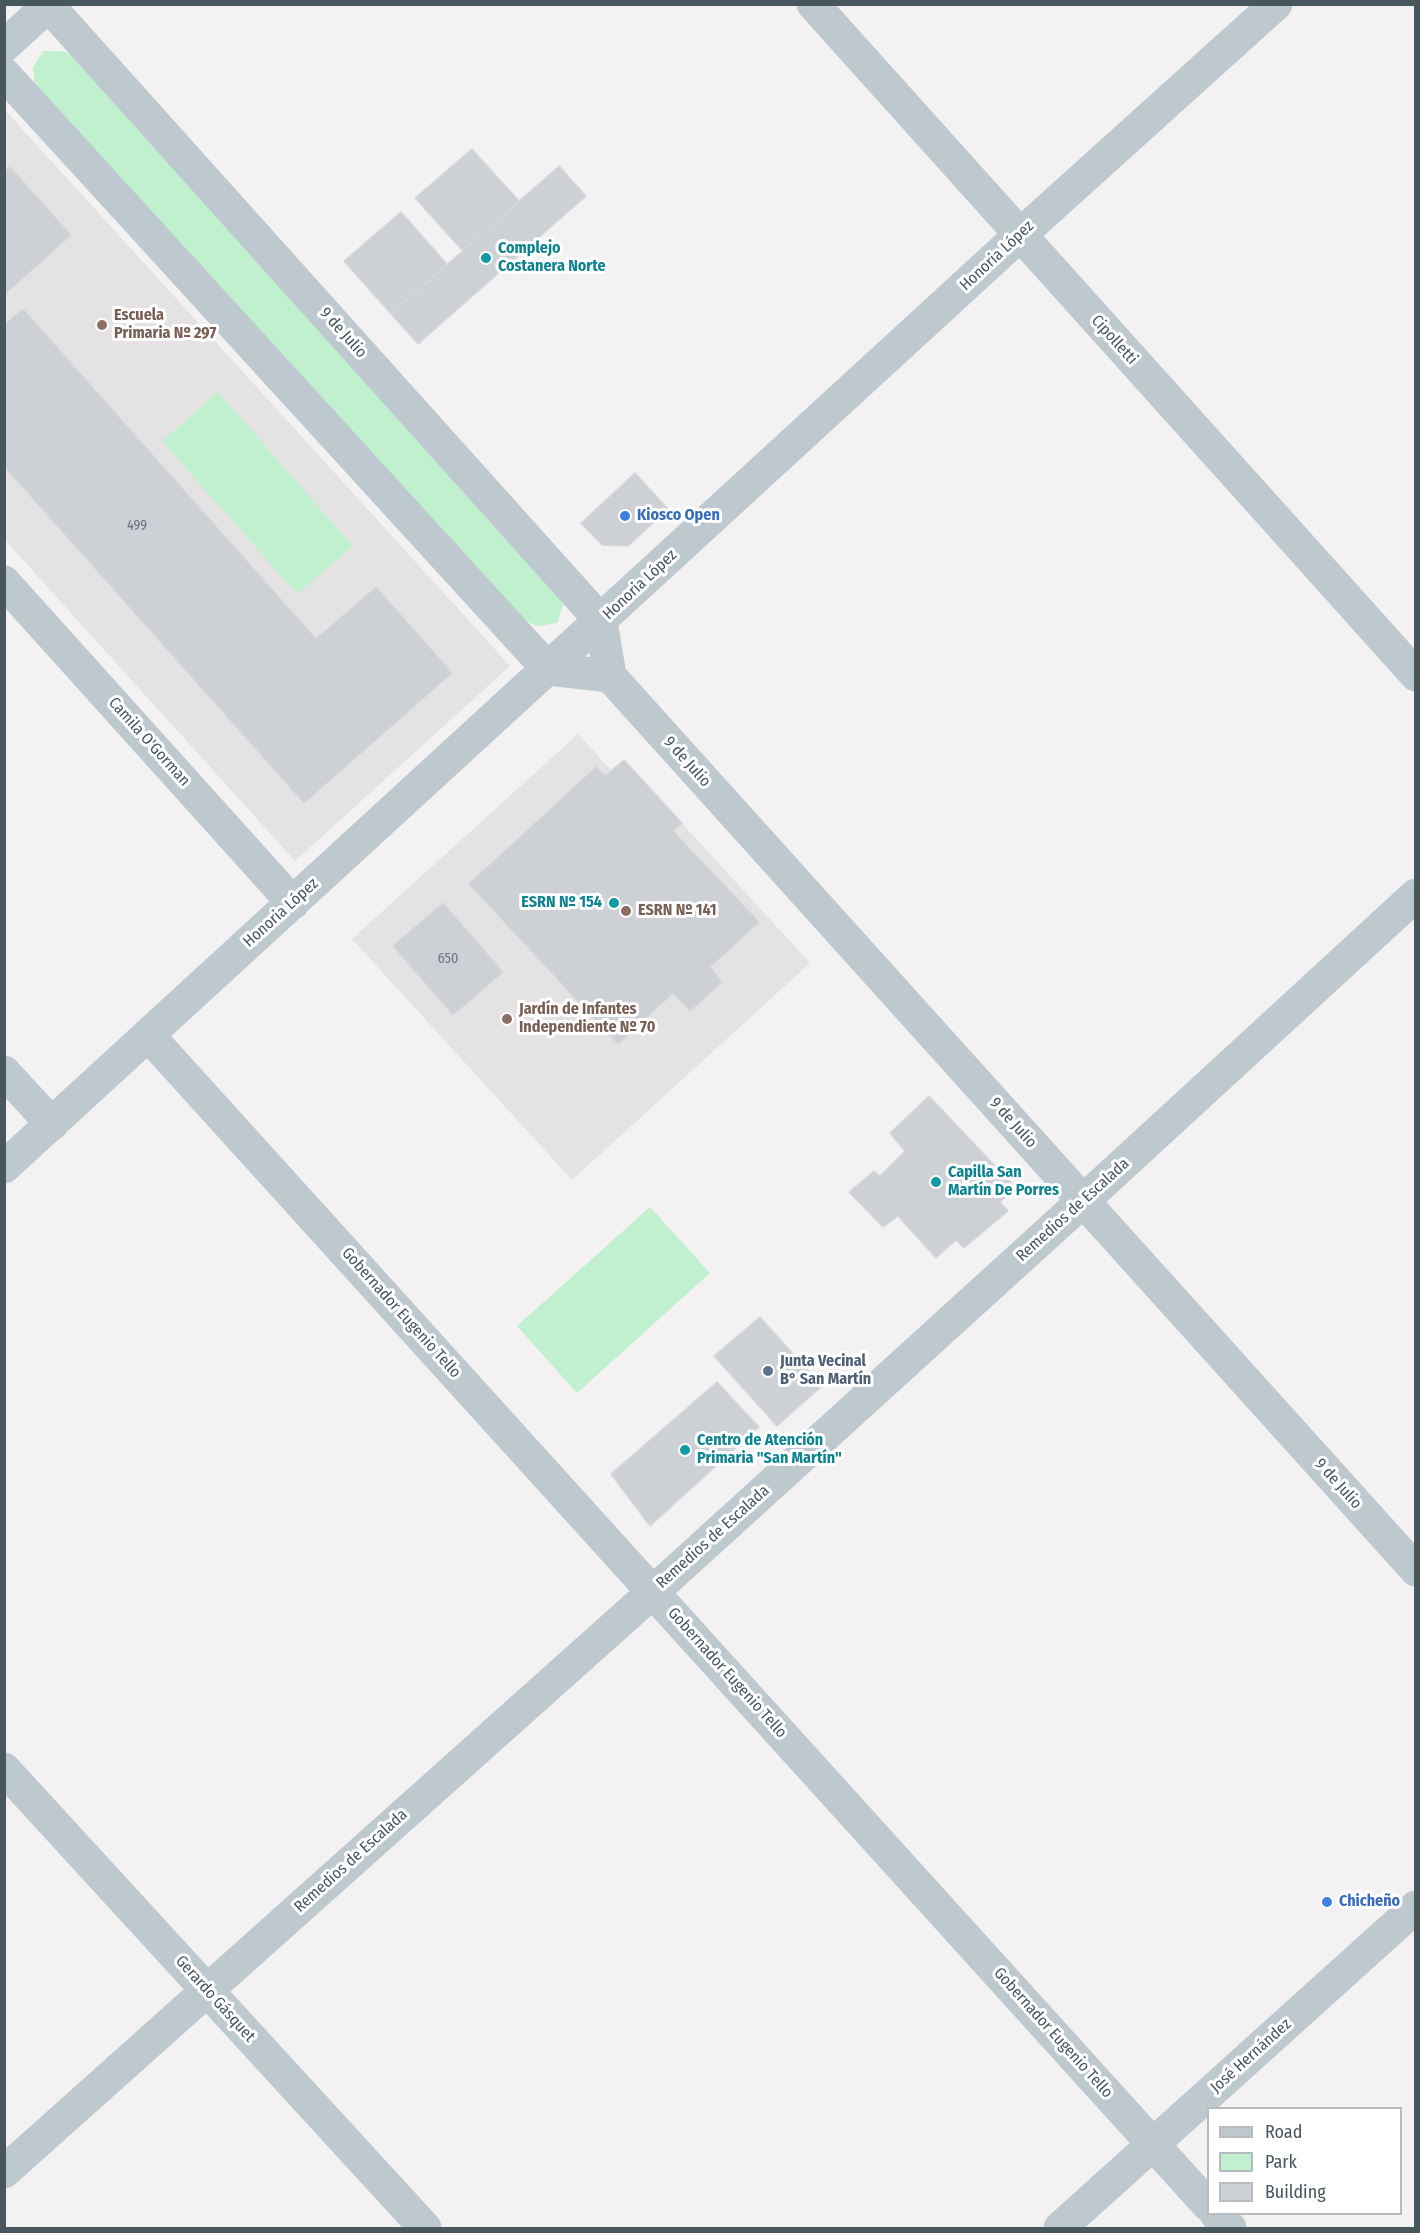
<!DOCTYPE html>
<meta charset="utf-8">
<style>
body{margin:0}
#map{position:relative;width:1420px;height:2233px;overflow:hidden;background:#f3f1f1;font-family:"Fira Sans Condensed",sans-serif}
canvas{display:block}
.frame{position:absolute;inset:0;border:6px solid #48565e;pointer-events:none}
.legend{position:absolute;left:1207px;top:2107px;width:195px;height:108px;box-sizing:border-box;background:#fff;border:2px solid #b6bbbf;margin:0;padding:8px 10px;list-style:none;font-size:18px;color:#48565e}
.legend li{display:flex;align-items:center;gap:12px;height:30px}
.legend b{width:30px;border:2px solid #b6bbbf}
</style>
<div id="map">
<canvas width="1420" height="2233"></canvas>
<div class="frame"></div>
<ul class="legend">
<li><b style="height:8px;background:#bec9cf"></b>Road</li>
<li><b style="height:16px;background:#c0f0ce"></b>Park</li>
<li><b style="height:16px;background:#cdd0d5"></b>Building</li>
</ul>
</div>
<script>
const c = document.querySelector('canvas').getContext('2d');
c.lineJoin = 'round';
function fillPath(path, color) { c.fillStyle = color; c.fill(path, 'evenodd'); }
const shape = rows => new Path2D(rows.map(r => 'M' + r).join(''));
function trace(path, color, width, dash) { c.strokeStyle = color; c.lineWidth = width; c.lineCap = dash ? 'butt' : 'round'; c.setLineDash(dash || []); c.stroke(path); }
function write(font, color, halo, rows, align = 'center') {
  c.font = font + ' "Fira Sans Condensed",sans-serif'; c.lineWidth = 6; c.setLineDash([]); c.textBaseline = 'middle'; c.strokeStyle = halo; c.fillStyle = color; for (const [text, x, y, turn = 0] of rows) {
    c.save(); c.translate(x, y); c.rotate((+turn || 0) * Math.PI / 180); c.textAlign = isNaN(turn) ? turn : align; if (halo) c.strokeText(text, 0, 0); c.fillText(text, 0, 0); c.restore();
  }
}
const education = shape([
 [5,110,510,666,295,861,5,540],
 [578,734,611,770,624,760,810,963,572,1180,352,939]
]);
const green = shape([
 [43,51,62,51,79,58,557,589,563,605,557,623,537,626,520,618,35,86,33,68],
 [218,392,353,546,297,594,162,441],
 [650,1207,710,1273,577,1393,517,1326]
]);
const building = shape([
 [472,149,519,201,463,251,415,198,472,149],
 [559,166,586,196,418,344,391,314,559,166],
 [10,167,71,235,4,295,4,172,10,167],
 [401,212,447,264,391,314,344,261,401,212],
 [23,309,316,639,376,587,452,673,304,803,4,466,4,325,23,309],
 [635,473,668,509,628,546,602,545,581,523,635,473],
 [624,760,682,823,673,831,759,922,710,967,722,982,690,1011,673,993,618,1044,469,884,596,767,605,776,624,760],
 [443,903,503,972,453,1015,393,946,443,903],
 [929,1096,1016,1188,1000,1202,1008,1211,964,1248,956,1240,936,1258,898,1216,883,1227,849,1192,874,1171,880,1176,905,1151,890,1133,929,1096],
 [760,1317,822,1386,777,1426,714,1356,760,1317],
 [717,1382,759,1427,650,1526,611,1474,717,1382]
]);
const minor = shape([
 [47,4,601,621,610,676,1416,1570],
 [813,4,1416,675],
 [4,46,50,4],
 [4,74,548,669,610,676],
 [4,582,293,903],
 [148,1035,1208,2205],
 [4,1072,52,1124],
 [4,1167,1020,235,1276,4],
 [4,1769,425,2228],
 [4,2172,654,1591,1083,1201,1416,895],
 [1216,2214,1230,2228],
 [1060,2228,1416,1907]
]);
const markers = [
 [486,258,6,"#0f9aa8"],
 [102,325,6,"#8d6e63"],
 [625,516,6,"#3f7fe0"],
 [614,903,6,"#0f9aa8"],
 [626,911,6,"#8d6e63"],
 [507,1019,6,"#8d6e63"],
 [936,1182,6,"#0f9aa8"],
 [768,1371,6,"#5c6f8a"],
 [685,1450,6,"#0f9aa8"],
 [1327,1902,6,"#3f7fe0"]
];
const numberNames = [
 ["499",137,526],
 ["650",448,959]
];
const cultureNames = [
 ["Complejo",498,249],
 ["Costanera Norte",498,267],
 ["ESRN Nº 154",602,903,"right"],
 ["Capilla San",948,1173],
 ["Martín De Porres",948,1191],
 ["Centro de Atención",697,1441],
 ["Primaria \"San Martín\"",697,1459]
];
const streetNames = [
 ["Honoria López",997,256,-43],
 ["9 de Julio",343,333,48],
 ["Cipolletti",1114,340,48],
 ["Honoria López",640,585,-43],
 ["Camila O'Gorman",149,742,48],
 ["9 de Julio",687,762,48],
 ["Honoria López",281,913,-42],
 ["9 de Julio",1013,1123,48],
 ["Remedios de Escalada",1073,1210,-42],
 ["Gobernador Eugenio Tello",401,1313,48],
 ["9 de Julio",1338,1484,48],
 ["Remedios de Escalada",713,1537,-42],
 ["Gobernador Eugenio Tello",727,1673,48],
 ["Remedios de Escalada",351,1861,-42],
 ["Gerardo Gásquet",215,1999,48],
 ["Gobernador Eugenio Tello",1053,2033,48],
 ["José Hernández",1251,2056,-42]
];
const educationNames = [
 ["Escuela",114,316],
 ["Primaria Nº 297",114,334],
 ["ESRN Nº 141",638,911],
 ["Jardín de Infantes",519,1010],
 ["Independiente Nº 70",519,1028]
];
const shopNames = [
 ["Kiosco Open",637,516],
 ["Chicheño",1339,1902]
];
const serviceNames = [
 ["Junta Vecinal",780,1362],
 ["B° San Martín",780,1380]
];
fillPath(education, '#e4e2e3');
fillPath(green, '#c0f0ce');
fillPath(building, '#cdd0d5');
trace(building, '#d5d7dc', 1.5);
trace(minor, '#bec9cf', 33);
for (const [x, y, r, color] of markers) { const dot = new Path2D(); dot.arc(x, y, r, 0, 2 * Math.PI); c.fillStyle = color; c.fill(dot); trace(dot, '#fff', 2); }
write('14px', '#69747c', null, numberNames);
write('bold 16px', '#0d838f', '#fff', cultureNames, 'left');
write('16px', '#48565e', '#fff', streetNames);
write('bold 16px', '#785e54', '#fff', educationNames, 'left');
write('bold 16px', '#366cbe', '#fff', shopNames, 'left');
write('bold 16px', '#4e5e75', '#fff', serviceNames, 'left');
</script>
